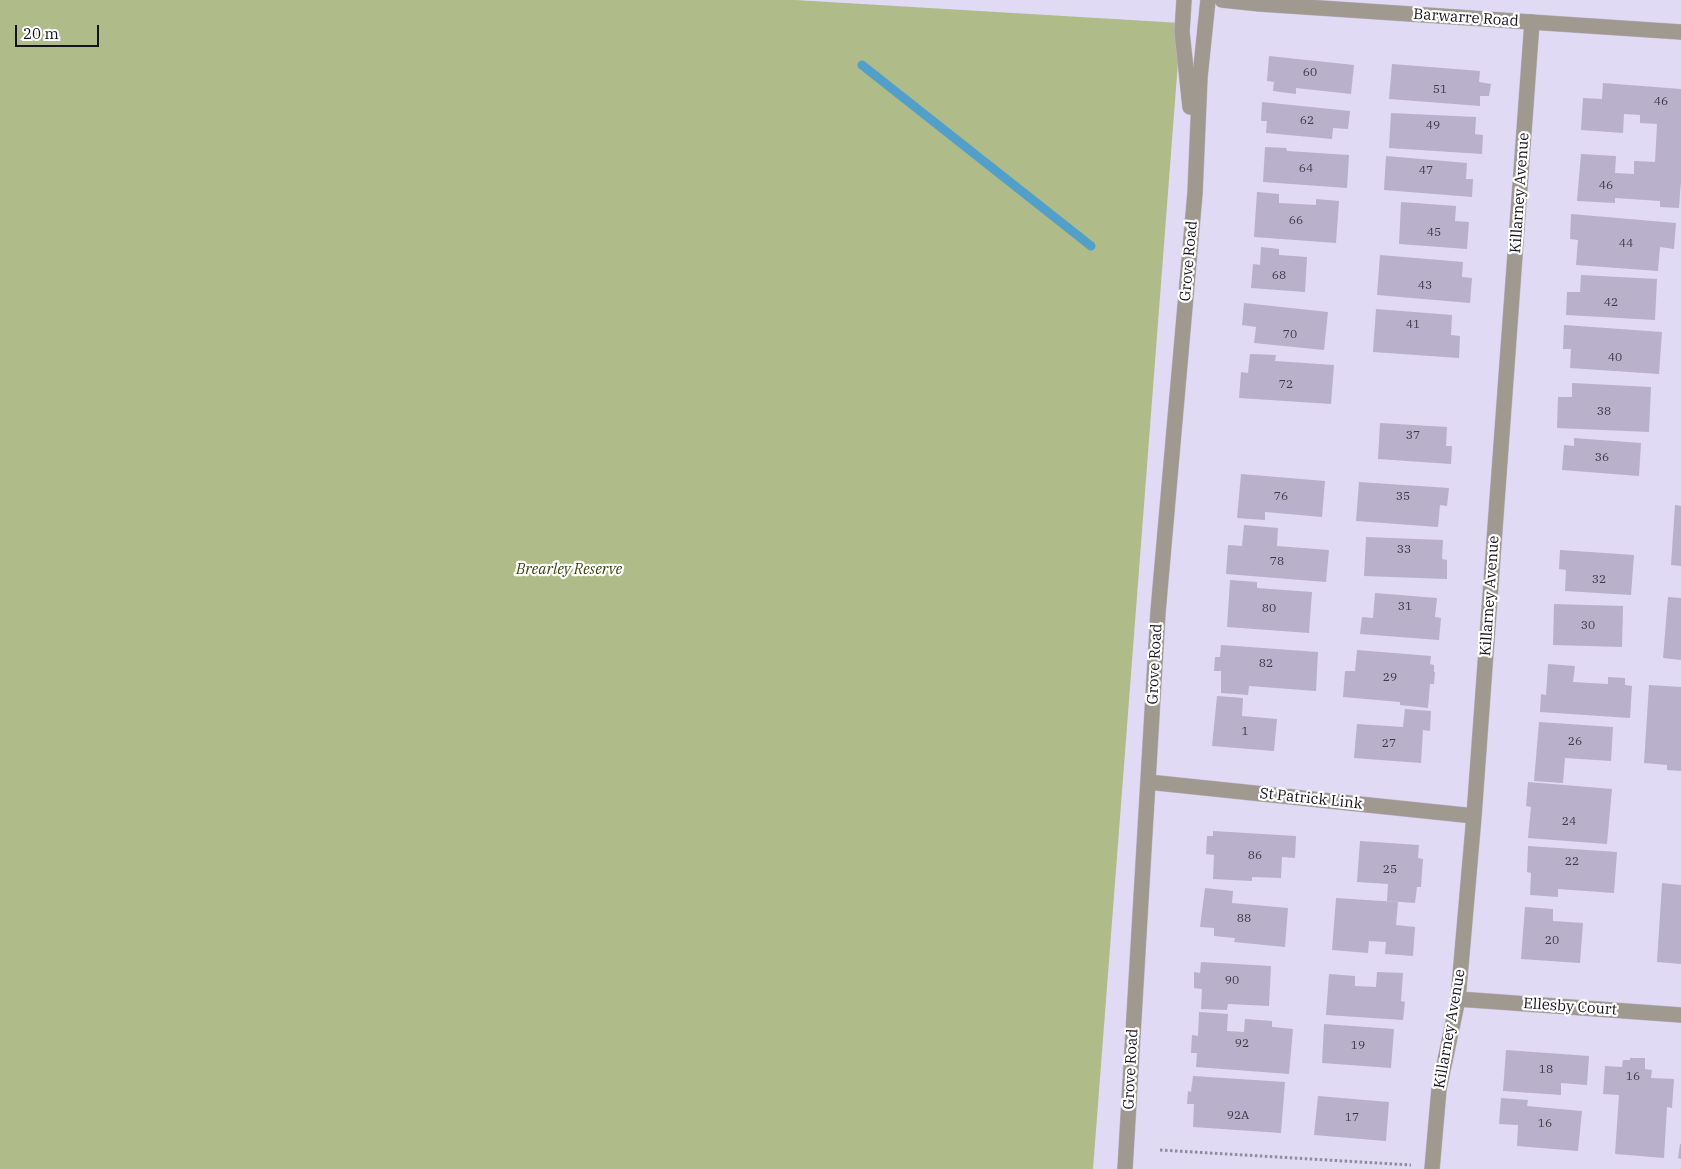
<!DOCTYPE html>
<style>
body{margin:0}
#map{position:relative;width:1681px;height:1169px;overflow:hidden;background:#e0daf5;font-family:"IBM Plex Serif",serif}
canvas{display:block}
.scale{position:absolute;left:15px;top:25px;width:84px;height:22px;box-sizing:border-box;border:2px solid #14121b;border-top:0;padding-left:6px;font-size:15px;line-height:18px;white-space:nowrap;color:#14121b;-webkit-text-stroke:4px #fff;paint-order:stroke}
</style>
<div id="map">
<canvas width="1681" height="1169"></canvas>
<div class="scale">20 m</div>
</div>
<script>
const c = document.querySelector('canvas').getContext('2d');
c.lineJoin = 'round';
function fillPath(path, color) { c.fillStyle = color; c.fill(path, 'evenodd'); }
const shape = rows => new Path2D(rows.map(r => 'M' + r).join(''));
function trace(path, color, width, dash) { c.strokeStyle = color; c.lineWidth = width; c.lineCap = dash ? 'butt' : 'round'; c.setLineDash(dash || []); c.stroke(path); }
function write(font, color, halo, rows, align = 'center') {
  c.font = font + ' "IBM Plex Serif",serif'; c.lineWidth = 4.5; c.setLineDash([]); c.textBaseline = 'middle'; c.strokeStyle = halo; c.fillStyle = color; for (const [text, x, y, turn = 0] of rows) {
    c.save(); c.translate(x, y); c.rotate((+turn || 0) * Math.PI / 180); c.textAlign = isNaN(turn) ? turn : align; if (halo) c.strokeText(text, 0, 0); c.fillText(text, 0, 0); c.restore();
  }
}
const green = shape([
 [0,0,795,0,1181,23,1093,1169,0,1169]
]);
const stream = shape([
 [862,65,1091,246]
]);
const building = shape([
 [1269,56,1354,65,1351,94,1296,88,1296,94,1273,91,1274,82,1267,81],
 [1392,64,1480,71,1479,82,1491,84,1489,96,1480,96,1480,106,1389,99],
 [1603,83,1681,89,1681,181,1679,208,1660,207,1660,201,1615,198,1615,203,1577,201,1581,154,1616,156,1615,173,1634,174,1634,161,1655,162,1657,124,1640,123,1640,115,1624,114,1623,133,1581,130,1583,98,1602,99],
 [1262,102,1350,111,1348,129,1333,128,1332,139,1266,133,1267,121,1261,121],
 [1391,113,1476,117,1475,134,1483,135,1482,154,1389,148],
 [1265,147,1286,148,1287,151,1349,155,1347,188,1263,182],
 [1386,156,1467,163,1466,179,1473,179,1472,197,1384,190],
 [1257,192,1279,194,1279,203,1316,205,1316,199,1339,201,1336,243,1254,237],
 [1401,202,1456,206,1455,221,1469,222,1467,249,1399,244],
 [1571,214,1676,223,1674,249,1660,247,1658,271,1576,265,1578,240,1570,239],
 [1261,247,1279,249,1279,255,1307,257,1305,292,1251,288,1253,264,1260,265],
 [1380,255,1463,262,1462,277,1472,278,1470,303,1377,295],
 [1581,275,1657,279,1655,320,1566,315,1567,292,1580,292],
 [1244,303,1328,312,1324,350,1254,343,1256,327,1242,325],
 [1376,309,1452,315,1451,335,1460,336,1459,358,1373,352],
 [1564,325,1662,332,1659,374,1570,368,1571,349,1563,349],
 [1250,354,1276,355,1275,361,1334,365,1331,404,1239,398,1241,372,1248,373],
 [1572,383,1651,387,1649,432,1557,428,1558,397,1572,397],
 [1380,423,1447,427,1446,446,1452,446,1451,464,1378,459],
 [1574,438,1641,443,1639,476,1562,470,1564,445,1574,446],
 [1241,474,1325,481,1322,517,1265,512,1265,520,1237,518],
 [1359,482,1449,488,1447,506,1440,505,1438,527,1356,521],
 [1675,505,1681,506,1681,566,1671,565],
 [1244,525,1278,528,1277,546,1329,550,1326,582,1226,574,1228,545,1242,546],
 [1366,537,1443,540,1442,559,1447,560,1447,579,1364,576],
 [1560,550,1634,555,1631,595,1565,591,1566,570,1559,569],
 [1230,580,1257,582,1257,588,1312,592,1309,633,1227,627],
 [1375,593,1437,598,1435,617,1441,618,1439,640,1360,634,1362,617,1373,618],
 [1668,597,1681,598,1681,660,1663,658],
 [1554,604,1623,606,1622,647,1553,645],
 [1221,645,1318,652,1316,691,1249,686,1248,695,1221,693,1221,671,1214,671,1215,657,1220,657],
 [1357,650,1431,656,1430,664,1434,665,1434,672,1435,672,1434,684,1430,684,1428,708,1400,705,1400,702,1343,697,1345,671,1355,671],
 [1548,664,1575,666,1573,682,1608,684,1608,677,1625,678,1625,685,1632,686,1630,718,1540,712,1541,694,1546,695],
 [1649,685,1681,687,1681,771,1667,770,1667,765,1644,763],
 [1217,696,1243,698,1242,716,1277,719,1274,751,1212,746],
 [1405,709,1431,711,1430,731,1423,730,1421,763,1354,758,1357,724,1403,727],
 [1539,722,1613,727,1611,761,1565,758,1563,783,1534,781],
 [1528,782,1612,789,1607,844,1528,838,1531,807,1526,806],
 [1213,831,1296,836,1295,858,1282,857,1281,878,1252,877,1252,881,1213,879,1214,855,1206,854,1207,836,1213,836],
 [1360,841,1419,845,1418,858,1423,859,1421,887,1417,887,1415,903,1387,901,1388,884,1357,882],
 [1528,846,1617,852,1614,893,1558,889,1558,897,1530,895,1531,873,1527,872],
 [1662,883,1681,885,1681,964,1657,962],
 [1205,888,1233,891,1232,903,1288,908,1285,947,1234,942,1235,938,1214,936,1214,928,1200,927],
 [1336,898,1398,902,1396,925,1415,927,1413,956,1385,954,1386,942,1369,941,1368,953,1332,950],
 [1525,907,1553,909,1553,921,1583,923,1580,963,1521,959],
 [1201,962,1271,966,1269,1006,1228,1004,1227,1010,1201,1009,1202,989,1194,988,1194,972,1200,973],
 [1377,972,1403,973,1401,1001,1405,1002,1403,1020,1326,1015,1329,974,1355,976,1355,986,1376,987],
 [1199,1012,1228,1014,1227,1031,1244,1032,1245,1019,1272,1021,1272,1027,1293,1029,1289,1074,1196,1067,1197,1053,1191,1053,1192,1035,1198,1036],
 [1324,1024,1394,1029,1391,1068,1322,1063],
 [1506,1050,1589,1056,1587,1085,1561,1083,1561,1095,1503,1091],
 [1630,1058,1645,1058,1645,1069,1652,1070,1651,1078,1674,1079,1672,1108,1667,1107,1664,1158,1615,1154,1619,1095,1603,1094,1605,1066,1622,1067,1623,1060,1630,1060],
 [1193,1076,1285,1082,1281,1133,1193,1127,1194,1104,1187,1104,1188,1091,1191,1092],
 [1318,1096,1389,1102,1386,1141,1314,1135],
 [1501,1098,1528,1100,1527,1106,1582,1111,1578,1151,1517,1146,1518,1125,1499,1124],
 [1680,1144,1681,1144,1681,1159,1678,1158]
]);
const path = shape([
 [1160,1150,1411,1165]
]);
const minor = shape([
 [1184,0,1182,32,1190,107],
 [1148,782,1474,816],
 [1458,999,1681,1015],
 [1125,1169,1158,612,1195,193,1200,77,1208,0],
 [1432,1169,1439,1089,1458,999,1474,816,1532,22]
]);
const tertiary = shape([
 [1222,0,1260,4,1681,32]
]);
const numberNames = [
 ["60",1310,73],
 ["51",1440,90],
 ["46",1661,102],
 ["62",1307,121],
 ["49",1433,126],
 ["64",1306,169],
 ["47",1426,171],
 ["46",1606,186],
 ["66",1296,221],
 ["45",1434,233],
 ["44",1626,244],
 ["68",1279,276],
 ["43",1425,286],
 ["42",1611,303],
 ["41",1413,325],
 ["70",1290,335],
 ["40",1615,358],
 ["72",1286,385],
 ["38",1604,412],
 ["37",1413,436],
 ["36",1602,458],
 ["76",1281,497],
 ["35",1403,497],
 ["33",1404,550],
 ["78",1277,562],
 ["32",1599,580],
 ["31",1405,607],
 ["80",1269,609],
 ["30",1588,626],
 ["82",1266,664],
 ["29",1390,678],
 ["1",1245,732],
 ["26",1575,742],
 ["27",1389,744],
 ["24",1569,822],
 ["86",1255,856],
 ["22",1572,862],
 ["25",1390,870],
 ["88",1244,919],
 ["20",1552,941],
 ["90",1232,981],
 ["92",1242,1044],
 ["19",1358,1046],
 ["18",1546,1070],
 ["16",1633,1077],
 ["92A",1238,1116],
 ["17",1352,1118],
 ["16",1545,1124]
];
const streetNames = [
 ["Barwarre Road",1466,18,4],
 ["Killarney Avenue",1520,193,-86],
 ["Grove Road",1189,261,-85],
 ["Killarney Avenue",1490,596,-86],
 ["Grove Road",1155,664,-87],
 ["St Patrick Link",1311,799,6],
 ["Ellesby Court",1570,1007,4],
 ["Killarney Avenue",1450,1029,-80],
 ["Grove Road",1131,1069,-87]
];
const parkNames = [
 ["Brearley Reserve",569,570]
];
fillPath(green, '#afbb88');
trace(stream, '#529fc9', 9);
fillPath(building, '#b9b1cb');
trace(minor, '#bbb6ce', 16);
trace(tertiary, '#bbb6ce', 16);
trace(path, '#908b9f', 3, [2.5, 2.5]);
trace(minor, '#9f998f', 15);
trace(tertiary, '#9f998f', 15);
write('12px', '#3d3a47', null, numberNames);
write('15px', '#14121b', '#fff', streetNames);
write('italic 15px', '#3b440c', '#fff', parkNames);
</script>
